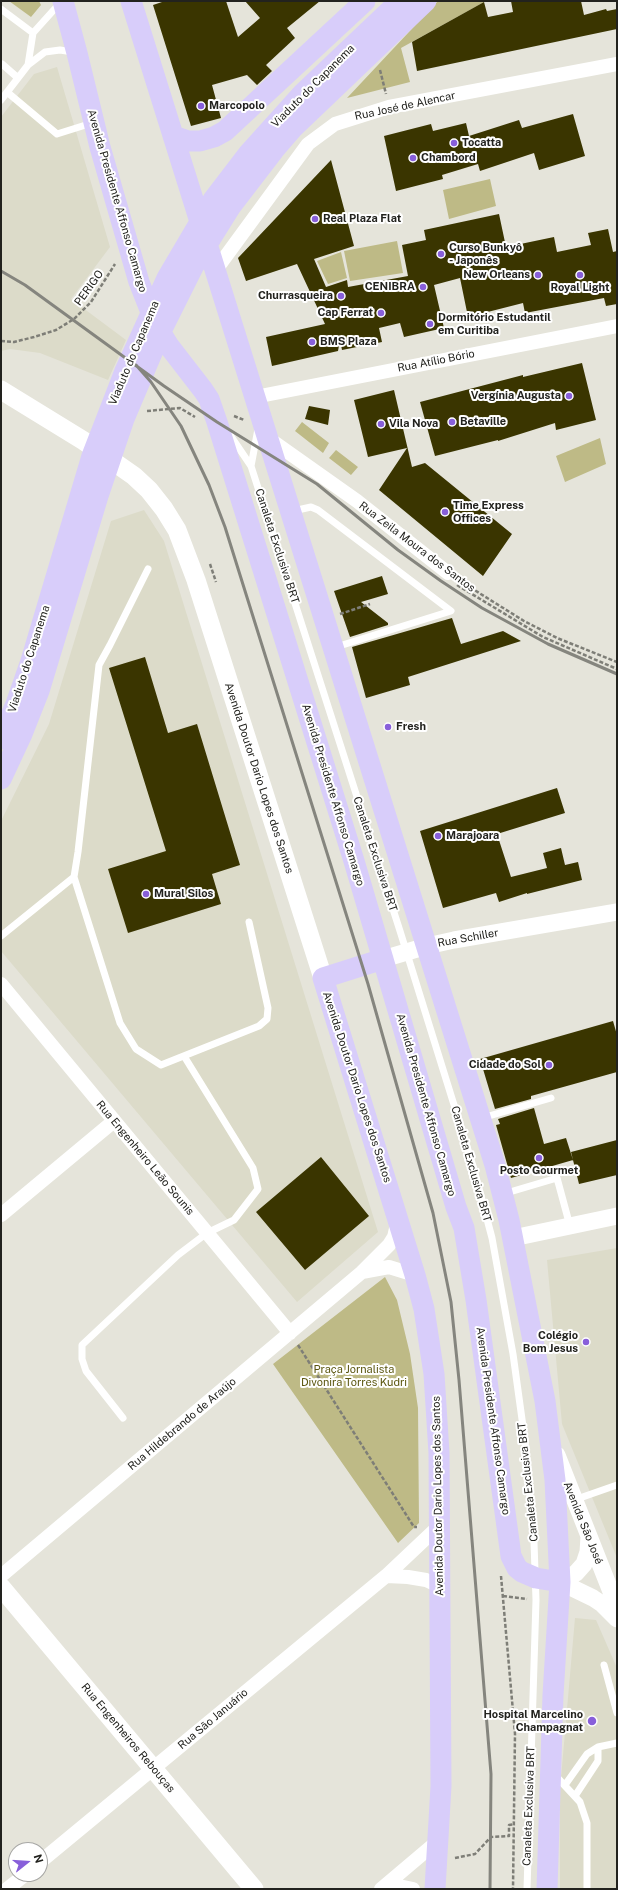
<!DOCTYPE html>
<meta charset="utf-8">
<style>
body{margin:0}
#map{position:relative;width:618px;height:1890px;overflow:hidden;background:#e5e4da;font-family:"Public Sans",sans-serif}
canvas{display:block}
.frame{position:absolute;inset:0;border:2px solid #22221e;pointer-events:none}
.north{position:absolute;left:8px;top:1842px;width:40px;height:40px;box-sizing:border-box;background:#fff;border:1px solid #a7a7a5;border-radius:50%;rotate:73deg;font-size:11px;font-weight:700;line-height:16px;text-align:center;color:#22221e}
.north::after{content:'';display:block;margin:auto;width:14px;height:18px;background:#885fda;clip-path:polygon(50% 0,100% 100%,50% 72%,0 100%)}
</style>
<div id="map">
<canvas width="618" height="1890"></canvas>
<div class="frame"></div>
<div class="north">N</div>
</div>
<script>
const c = document.querySelector('canvas').getContext('2d');
c.lineJoin = 'round';
function fillPath(path, color) { c.fillStyle = color; c.fill(path, 'evenodd'); }
const shape = rows => new Path2D(rows.map(r => 'M' + r).join(''));
function trace(path, color, width, dash) { c.strokeStyle = color; c.lineWidth = width; c.lineCap = dash ? 'butt' : 'round'; c.setLineDash(dash || []); c.stroke(path); }
function write(font, color, halo, rows, align = 'center') {
  c.font = font + ' "Public Sans",sans-serif'; c.lineWidth = 4; c.setLineDash([]); c.textBaseline = 'middle'; c.strokeStyle = halo; c.fillStyle = color; for (const [text, x, y, turn = 0] of rows) {
    c.save(); c.translate(x, y); c.rotate((+turn || 0) * Math.PI / 180); c.textAlign = isNaN(turn) ? turn : align; if (halo) c.strokeText(text, 0, 0); c.fillText(text, 0, 0); c.restore();
  }
}
const built = shape([
 [57,67,110,247,71,299,126,340,108,380,40,353,10,349,1,351,1,117,34,74],
 [144,510,164,541,378,1232,297,1302,1,951,1,821,49,724,111,521],
 [617,1248,617,1558,562,1424,547,1260],
 [575,1618,596,1620,617,1668,617,1889,560,1889,560,1789]
]);
const green = shape([
 [9,1,39,1,41,5,31,17],
 [438,1,486,1,401,48,410,82,347,98],
 [490,179,496,206,449,219,443,190],
 [397,241,403,273,350,281,344,251],
 [341,252,347,278,328,284,317,261],
 [302,422,329,443,323,453,295,431],
 [600,438,606,464,565,482,556,456],
 [336,450,358,467,351,475,329,458],
 [385,1277,397,1300,410,1354,418,1408,419,1523,398,1543,273,1364]
]);
const building = shape([
 [165,1,226,1,238,37,260,18,245,1,320,1,287,28,295,38,266,65,272,71,257,85,247,75,212,85,221,118,191,126,153,5],
 [511,1,581,1,584,15,606,9,607,11,617,9,617,29,417,71,412,42,484,2,488,17,513,12],
 [573,114,585,156,539,170,534,153,480,171,478,164,442,175,443,179,396,191,384,136,431,124,433,131,466,123,469,136,519,120,522,128],
 [331,160,354,246,314,259,326,287,347,280,348,287,408,276,402,245,426,240,424,230,499,214,506,247,554,237,557,252,591,245,588,233,608,229,613,252,617,251,617,304,606,306,604,298,525,313,523,303,468,317,460,278,434,285,444,328,404,337,400,323,379,328,382,342,342,350,340,340,338,351,272,366,266,337,325,324,297,264,246,281,238,258],
 [582,363,596,420,556,430,555,423,498,441,498,440,435,456,420,402,523,375,523,377],
 [394,390,412,467,425,463,512,534,483,576,379,490,407,448,368,457,354,400],
 [309,406,330,410,328,425,305,419],
 [382,576,388,594,361,602,388,623,388,625,350,637,334,591],
 [452,618,461,644,503,631,521,641,408,677,410,685,366,698,352,647],
 [145,657,168,733,197,724,240,865,212,874,221,904,128,933,108,869,166,851,109,668],
 [557,788,565,813,497,834,511,877,547,868,543,853,561,848,565,865,578,862,582,880,527,894,527,893,499,902,496,893,443,908,420,831],
 [613,1021,617,1035,617,1072,531,1096,531,1099,495,1109,480,1059],
 [534,1108,544,1144,566,1138,573,1160,511,1178,496,1125,500,1124,498,1119],
 [617,1140,617,1175,579,1184,571,1152],
 [321,1157,369,1216,305,1270,256,1212]
]);
const path = shape([
 [380,70,386,94],
 [1,341,14,342,34,337,56,330,74,319,91,302,115,264],
 [147,411,180,408,195,417],
 [234,416,244,420],
 [210,564,216,582],
 [460,581,524,621,557,638,617,662],
 [457,585,543,637,617,669],
 [340,614,370,604],
 [298,1345,414,1527,417,1527],
 [501,1576,515,1734,513,1889],
 [503,1596,527,1599],
 [455,1858,475,1854,491,1837,509,1836,509,1825,515,1824]
]);
const service = shape([
 [1,9,33,33,28,65],
 [33,33,60,3],
 [2,64,18,78],
 [7,92,57,134,92,123],
 [1,100,28,65,45,52,60,50,73,52],
 [228,432,251,466,400,931,473,1166,492,1238,513,1354,525,1441,534,1542,536,1600,527,1889],
 [251,466,258,429],
 [293,511,311,507,318,510,451,611,336,647],
 [74,877,120,1023,136,1049,161,1065,259,1026,267,1019,268,1008,249,922],
 [1,936,74,877,78,852,99,665,110,645,148,569],
 [482,1118,551,1098],
 [503,1194,557,1178,570,1226],
 [123,1418,86,1371,82,1359,82,1345,178,1255,207,1233,234,1220,258,1189,253,1168,184,1056],
 [574,1500,617,1485],
 [604,1665,617,1713],
 [554,1774,580,1802,587,1823,587,1889],
 [565,1785,587,1754,598,1747,617,1743],
 [575,1796,598,1761,598,1747]
]);
const minor = shape([
 [215,271,308,144,335,124,389,107,617,64],
 [255,397,617,326],
 [268,438,357,501,448,573],
 [1,984,290,1333],
 [1,1215,114,1121],
 [362,1272,389,1267,415,1275],
 [1,1576,362,1272,389,1245,394,1237,398,1220],
 [386,1576,408,1577,426,1580,441,1587],
 [40,1862,386,1576,440,1525],
 [7,1889,26,1874],
 [381,1889,439,1840],
 [381,1889,399,1886,413,1889]
]);
const tertiary = shape([
 [383,959,427,946,454,940,617,912],
 [513,1238,617,1216],
 [557,1455,617,1607],
 [560,1582,593,1598,602,1604,617,1619],
 [560,1582,576,1573,584,1564,588,1552,589,1537]
]);
const secondary = shape([
 [1,390,84,441,134,476,149,490,164,509,177,530,196,580,323,978],
 [1,1587,254,1889]
]);
const primary = shape([
 [63,1,77,53,100,147,139,282,156,325,169,346,203,390,209,399,217,422,354,861,456,1207,464,1228,476,1300,511,1556,517,1568,522,1572,536,1578,560,1582],
 [131,1,495,1165,509,1220,545,1401,555,1480,560,1582,553,1695,547,1889],
 [173,136,188,141,200,141,214,137,225,131,365,1],
 [1,739,16,704,31,661,92,456,125,371,167,278,213,200,249,153,303,93,400,1],
 [1,779,22,734,39,691,98,496,124,419,163,327,193,267,231,206,274,150,293,128,426,1],
 [383,959,323,978,415,1275,424,1309,434,1374,439,1453,441,1786,435,1889]
]);
const rail = shape([
 [1,271,25,285,164,386,217,422,317,484,398,550,441,581,482,608,548,644,617,674],
 [136,365,151,382,181,426,209,485,225,527,368,984,433,1213,451,1302,459,1380,491,1774,490,1889]
]);
const markers = [
 [201,106,4,"#885fda"],
 [454,143,4,"#885fda"],
 [413,158,4,"#885fda"],
 [315,219,4,"#885fda"],
 [441,254,4,"#885fda"],
 [538,275,4,"#885fda"],
 [580,275,4,"#885fda"],
 [423,287,4,"#885fda"],
 [341,296,4,"#885fda"],
 [381,313,4,"#885fda"],
 [430,324,4,"#885fda"],
 [312,342,4,"#885fda"],
 [569,396,4,"#885fda"],
 [452,422,4,"#885fda"],
 [381,424,4,"#885fda"],
 [445,512,4,"#885fda"],
 [388,727,4,"#885fda"],
 [438,836,4,"#885fda"],
 [146,894,4,"#885fda"],
 [549,1065,4,"#885fda"],
 [539,1158,4,"#885fda"],
 [586,1342,4,"#885fda"],
 [592,1721,5,"#885fda"]
];
const streetNames = [
 ["Viaduto do Capanema",313,86,-45],
 ["Rua José de Alencar",405,106,-12],
 ["Avenida Presidente Affonso Camargo",117,201,74],
 ["PERIGO",89,288,-54],
 ["Viaduto do Capanema",134,353,-67],
 ["Rua Atílio Bório",436,361,-11],
 ["Canaleta Exclusiva BRT",277,546,72],
 ["Rua Zeila Moura dos Santos",417,547,37],
 ["Viaduto do Capanema",29,659,-72],
 ["Avenida Doutor Dario Lopes dos Santos",259,778,72],
 ["Avenida Presidente Affonso Camargo",333,795,73],
 ["Canaleta Exclusiva BRT",375,854,72],
 ["Rua Schiller",468,938,-10],
 ["Avenida Doutor Dario Lopes dos Santos",357,1087,72],
 ["Avenida Presidente Affonso Camargo",426,1105,74],
 ["Rua Engenheiro Leão Sounis",145,1158,50],
 ["Canaleta Exclusiva BRT",471,1164,74],
 ["Avenida Presidente Affonso Camargo",493,1421,82],
 ["Rua Hildebrando de Araújo",182,1424,-40],
 ["Canaleta Exclusiva BRT",528,1482,-96],
 ["Avenida Doutor Dario Lopes dos Santos",438,1496,-91],
 ["Avenida São José",583,1523,68],
 ["Rua São Januário",213,1719,-40],
 ["Rua Engenheiros Rebouças",128,1738,50],
 ["Canaleta Exclusiva BRT",529,1806,-88]
];
const poiNames = [
 ["Marcopolo",209,106],
 ["Tocatta",462,143],
 ["Chambord",421,158],
 ["Real Plaza Flat",323,219],
 ["Curso Bunkyô",449,248],
 ["- Japonês",449,261],
 ["New Orleans",530,275,"right"],
 ["CENIBRA",415,287,"right"],
 ["Royal Light",580,288,"center"],
 ["Churrasqueira",333,296,"right"],
 ["Cap Ferrat",373,313,"right"],
 ["Dormitório Estudantil",438,318],
 ["em Curitiba",438,331],
 ["BMS Plaza",320,342],
 ["Vergínia Augusta",561,396,"right"],
 ["Betaville",460,422],
 ["Vila Nova",389,424],
 ["Time Express",453,506],
 ["Offices",453,519],
 ["Fresh",396,727],
 ["Marajoara",446,836],
 ["Mural Silos",154,894],
 ["Cidade do Sol",541,1065,"right"],
 ["Posto Gourmet",539,1171,"center"],
 ["Colégio",578,1336,"right"],
 ["Bom Jesus",578,1349,"right"],
 ["Hospital Marcelino",583,1715,"right"],
 ["Champagnat",583,1728,"right"]
];
const parkNames = [
 ["Praça Jornalista",354,1370],
 ["Divonira Torres Kudri",354,1383]
];
fillPath(built, '#dcdbc9');
fillPath(green, '#beba86');
fillPath(building, '#3a3500');
trace(path, '#7e7e77', 2.5, [4, 2]);
trace(service, '#fff', 7);
trace(minor, '#fff', 14);
trace(tertiary, '#fff', 17);
trace(secondary, '#fff', 19);
trace(primary, '#d8cdfa', 21);
trace(rail, '#85857e', 3);
for (const [x, y, r, color] of markers) { const dot = new Path2D(); dot.arc(x, y, r, 0, 2 * Math.PI); c.fillStyle = color; c.fill(dot); trace(dot, '#fff', 1.5); }
write('11px', '#22221e', '#fff', streetNames);
write('bold 11px', '#22221e', '#fff', poiNames, 'left');
write('11px', '#5a550e', '#fff', parkNames);
</script>
